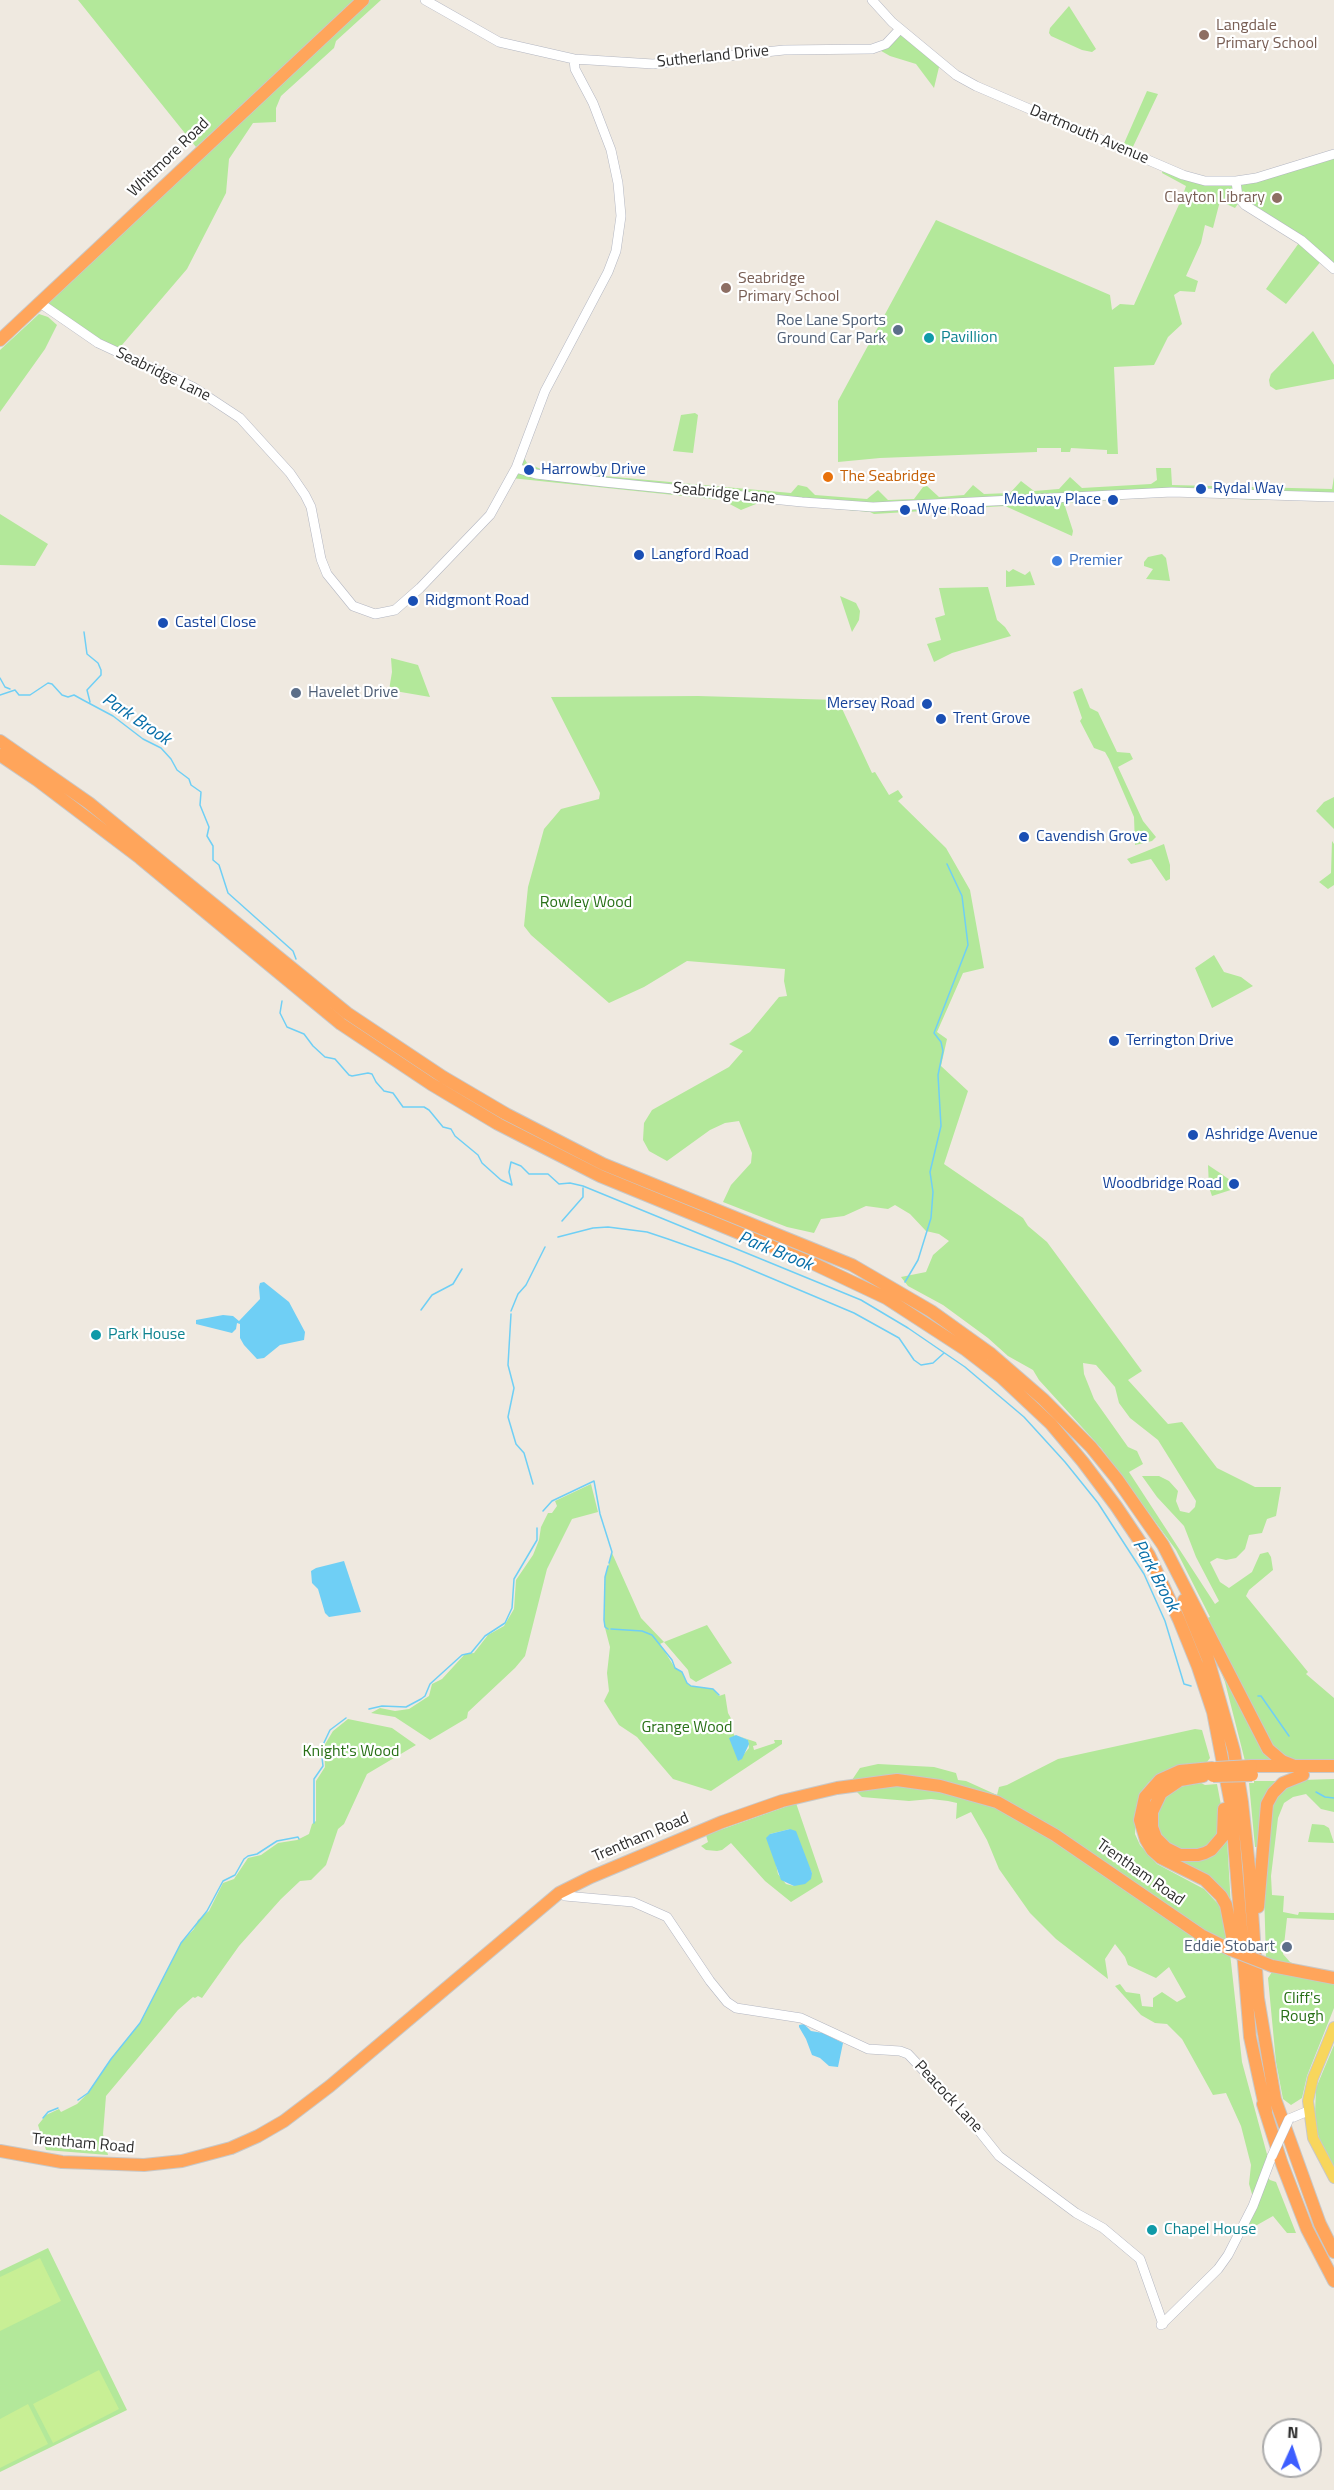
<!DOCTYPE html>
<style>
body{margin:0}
#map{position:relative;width:1334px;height:2490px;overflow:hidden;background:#efe9e0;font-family:"Titillium Web",sans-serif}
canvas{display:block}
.north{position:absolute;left:1262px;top:2418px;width:60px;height:60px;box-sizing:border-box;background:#fff;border:2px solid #ababab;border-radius:50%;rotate:3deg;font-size:16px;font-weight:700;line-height:24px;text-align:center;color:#2d2d2d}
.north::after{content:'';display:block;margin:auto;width:21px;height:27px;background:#3d5eff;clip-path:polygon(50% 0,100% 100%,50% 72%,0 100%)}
</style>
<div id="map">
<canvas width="1334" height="2490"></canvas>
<div class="north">N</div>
</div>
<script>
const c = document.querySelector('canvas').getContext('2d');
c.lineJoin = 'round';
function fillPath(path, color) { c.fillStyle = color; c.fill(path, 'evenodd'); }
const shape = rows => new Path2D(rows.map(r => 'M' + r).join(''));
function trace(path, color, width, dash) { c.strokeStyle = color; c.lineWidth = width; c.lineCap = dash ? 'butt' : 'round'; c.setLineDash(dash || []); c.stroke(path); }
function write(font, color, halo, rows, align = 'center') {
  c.font = font + ' "Titillium Web",sans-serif'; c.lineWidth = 4.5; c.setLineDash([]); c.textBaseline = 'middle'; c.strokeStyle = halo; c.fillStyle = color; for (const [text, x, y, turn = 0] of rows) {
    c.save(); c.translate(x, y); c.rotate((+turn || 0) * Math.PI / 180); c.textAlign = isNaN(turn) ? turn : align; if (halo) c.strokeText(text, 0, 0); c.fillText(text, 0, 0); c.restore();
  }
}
const green = shape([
 [78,0,358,0,196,147],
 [363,0,381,0,336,41,334,48,281,96,276,108,276,122,253,123,229,159,226,193,187,269,116,352,40,303],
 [1069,6,1096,49,1092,52,1082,50,1051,36,1049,33,1050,28],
 [900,29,940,63,934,88,916,64,890,56,876,48],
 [1147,91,1158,94,1130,153,1122,148],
 [1334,154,1334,270,1322,260,1286,304,1266,289,1301,240,1240,201,1235,208,1220,201,1213,228,1205,225,1201,243,1186,276,1198,281,1195,292,1180,291,1174,295,1182,324,1168,337,1154,365,1114,367,1118,454,1107,454,1107,450,1071,448,1070,452,1061,452,1061,448,1037,448,1037,452,880,458,838,462,838,401,936,220,1110,295,1112,310,1120,304,1134,305,1181,200,1186,186,1162,173,1164,167,1225,181],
 [39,314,48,317,57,325,45,349,0,412,0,350],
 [1313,331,1334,365,1334,379,1276,390,1270,386,1269,380,1271,374],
 [695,413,698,415,693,453,673,451,681,415],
 [524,458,527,463,543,470,571,473,791,493,798,485,807,487,815,495,867,499,878,490,888,500,914,499,923,487,927,486,939,497,964,495,973,485,984,494,1010,493,1021,481,1034,491,1059,489,1070,477,1082,488,1151,484,1157,480,1156,468,1171,468,1172,485,1332,489,1334,477,1334,497,1263,500,1171,496,1064,503,1073,531,1072,536,1005,506,874,514,870,512,761,502,741,510,722,500,511,478],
 [0,514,48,544,35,566,0,565],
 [1162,554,1166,558,1170,581,1146,579,1153,569,1144,566,1144,562,1148,557],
 [1013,569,1025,575,1030,571,1035,585,1006,587,1006,570,1009,572],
 [988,587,997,620,1005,627,1011,636,952,653,934,662,927,644,941,640,935,618,945,615,939,588],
 [840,596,856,603,860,611,859,620,852,632],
 [391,658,418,665,430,697,389,690,392,672],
 [1082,688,1090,708,1098,712,1117,752,1130,753,1133,759,1118,767,1143,821,1156,837,1152,841,1135,845,1134,817,1109,759,1105,752,1094,748,1080,721,1082,718,1073,692],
 [698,696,838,700,872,773,875,772,889,795,898,790,903,797,898,801,946,848,970,890,984,968,963,973,937,1032,947,1039,941,1066,968,1091,944,1164,1023,1218,1028,1226,1047,1242,1142,1371,1128,1380,1168,1424,1182,1422,1217,1468,1255,1487,1281,1487,1276,1516,1267,1519,1262,1533,1249,1535,1245,1549,1236,1558,1226,1560,1217,1558,1210,1562,1220,1582,1229,1588,1252,1572,1260,1554,1268,1552,1271,1557,1273,1570,1249,1590,1246,1596,1308,1672,1306,1674,1334,1698,1334,1760,1290,1759,1272,1745,1205,1619,1210,1617,1176,1550,1101,1448,1039,1380,1033,1370,1008,1356,988,1338,943,1305,908,1286,901,1277,926,1272,933,1255,949,1241,939,1234,926,1231,910,1214,895,1205,888,1209,866,1206,844,1216,821,1219,814,1233,787,1227,723,1202,731,1185,751,1163,752,1153,739,1121,725,1123,710,1130,667,1161,649,1151,643,1140,644,1123,652,1110,729,1067,743,1051,729,1044,750,1032,779,997,787,996,784,981,785,969,687,961,644,987,609,1003,531,935,524,926,528,887,544,829,561,809,599,799,600,793,551,697],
 [1083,1363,1096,1365,1115,1387,1119,1403,1130,1418,1158,1440,1196,1501,1195,1507,1189,1513,1180,1511,1176,1501,1178,1491,1169,1481,1159,1476,1142,1476,1157,1497,1184,1526,1196,1557,1219,1601,1215,1604,1129,1472,1143,1464,1137,1451,1128,1447,1094,1399,1084,1374],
 [1334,797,1334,829,1316,811,1324,802],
 [1332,841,1334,844,1334,885,1328,889,1319,882,1331,873],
 [1164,844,1170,865,1170,879,1166,881,1151,859,1131,864,1127,859],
 [1214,955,1224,972,1241,977,1253,986,1212,1008,1195,968],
 [1208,1165,1220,1173,1240,1187,1212,1196,1209,1187],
 [591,1484,598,1512,572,1519,547,1569,525,1656,515,1668,468,1712,467,1718,430,1740,395,1717,371,1713,380,1708,395,1711,409,1709,429,1696,432,1684,442,1679,465,1654,474,1653,488,1635,504,1626,514,1609,516,1580,533,1555,539,1540,541,1527,548,1513,552,1513,557,1506,555,1501],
 [612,1553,641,1618,664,1642,707,1625,732,1663,696,1682,690,1678,688,1670,664,1642,660,1644,675,1668,682,1672,687,1683,691,1686,713,1689,719,1696,725,1694,728,1713,733,1722,729,1725,744,1754,749,1748,748,1740,738,1736,756,1742,757,1745,753,1746,754,1750,775,1743,774,1740,782,1740,782,1744,711,1791,673,1779,637,1737,619,1725,604,1701,609,1691,607,1673,610,1647,604,1624,605,1577],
 [1216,1658,1280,1764,1245,1761,1225,1682],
 [348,1719,392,1728,416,1745,367,1774,344,1824,338,1829,326,1865,311,1880,300,1881,281,1899,239,1946,202,1998,198,1996,195,1998,193,1997,178,2010,106,2096,103,2134,108,2155,46,2150,38,2125,46,2115,59,2109,61,2112,77,2104,88,2093,111,2059,140,2023,181,1943,194,1929,198,1920,209,1911,223,1883,234,1879,248,1858,261,1855,278,1843,297,1840,309,1834,312,1824,316,1821,316,1781,325,1767,324,1746,333,1731],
 [1195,1729,1202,1730,1210,1758,1207,1762,1174,1767,1149,1782,1141,1792,1136,1808,1135,1834,1140,1845,1157,1864,1204,1889,1220,1906,1229,1944,1242,2062,1268,2158,1262,2172,1270,2180,1276,2182,1296,2233,1287,2233,1273,2216,1243,2233,1252,2209,1252,2194,1249,2184,1251,2165,1241,2126,1226,2093,1213,2095,1182,2039,1167,2024,1155,2023,1141,2015,1115,1986,1120,1984,1126,1992,1140,1994,1142,2006,1153,2007,1153,1998,1162,1992,1177,2002,1186,1997,1169,1967,1156,1978,1128,1965,1125,1957,1115,1944,1105,1959,1108,1979,1056,1939,1030,1913,999,1869,987,1840,971,1812,956,1819,957,1803,948,1801,931,1799,909,1801,862,1797,855,1790,852,1780,860,1768,878,1764,934,1767,956,1773,958,1780,966,1781,997,1795,999,1787,1007,1785,1058,1759],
 [1193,1772,1212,1772,1212,1775,1184,1777,1162,1788,1156,1793,1149,1810,1150,1832,1162,1851,1186,1861,1197,1860,1213,1854,1227,1839,1231,1907,1222,1892,1208,1878,1160,1854,1151,1843,1144,1827,1144,1811,1155,1789,1170,1778],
 [1334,1779,1334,1812,1321,1809,1306,1794,1293,1797,1284,1803,1278,1818,1271,1876,1272,1895,1284,1896,1283,1912,1298,1915,1299,1912,1334,1913,1334,1920,1287,1918,1283,1954,1290,1962,1303,1968,1266,1959,1264,1891,1273,1801,1286,1787,1302,1780],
 [1254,1781,1279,1781,1260,1847,1255,1847,1249,1783,1254,1783],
 [1201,1783,1205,1785,1217,1784,1221,1805,1221,1832,1211,1847,1187,1853,1163,1841,1155,1818,1162,1799,1179,1787],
 [796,1803,823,1882,791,1902,765,1881,731,1843,722,1850,717,1851,706,1850,701,1846,708,1842,706,1835],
 [790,1829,812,1873,794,1886,786,1884,778,1874,770,1834],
 [1312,1824,1324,1825,1329,1828,1334,1843,1308,1842],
 [1272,1972,1334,1983,1334,2008,1307,2076,1302,2098,1291,2105,1283,2099,1276,2062,1268,1978],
 [1334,2045,1334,2167,1322,2146,1316,2129,1315,2114,1316,2088],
 [48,2248,127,2410,0,2472,0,2271]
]);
const pitch = shape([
 [40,2258,61,2301,0,2331,0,2277],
 [99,2370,119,2409,53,2443,33,2404],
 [28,2404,48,2444,0,2468,0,2419]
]);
const water = shape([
 [264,1282,289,1302,305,1332,304,1340,280,1345,264,1358,257,1359,244,1345,240,1338,240,1324,237,1323,236,1329,232,1333,196,1324,196,1320,223,1315,233,1316,239,1321,260,1299,259,1287,260,1283],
 [344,1561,361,1612,329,1617,325,1613,318,1589,312,1583,311,1571,316,1568],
 [736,1735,748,1740,749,1744,742,1759,738,1761,729,1738],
 [790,1829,796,1831,812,1873,811,1879,805,1884,794,1886,781,1880,766,1838,770,1834],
 [804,2024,811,2031,823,2033,843,2043,838,2067,829,2066,820,2058,812,2055,806,2039,799,2027,799,2025]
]);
const stream = shape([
 [84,632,87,654,98,663,101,670,101,675,87,690,90,702],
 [0,678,5,687,10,689],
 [0,695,15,690,19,695,30,695,48,683,52,684,62,695,68,697,74,695,83,700,113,716,143,739,161,748,171,759,177,770,189,779,191,785,201,792,200,805,209,827,207,836,213,846,213,860,219,865,228,893,293,951,296,959],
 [282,1001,280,1013,287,1027,304,1034,313,1046,325,1057,335,1059,349,1075,352,1076,368,1073,372,1074,376,1082,384,1091,393,1093,403,1107,424,1107,429,1110,443,1127,451,1129,455,1136,478,1155,482,1163,501,1180,512,1185,509,1172,511,1162,521,1166,529,1174,548,1174,559,1184,570,1183,583,1186,861,1300,908,1328,965,1367,1024,1417,1065,1462,1098,1503,1144,1574,1165,1621,1184,1684,1191,1686],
 [562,1221,583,1197,583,1188],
 [558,1237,593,1228,608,1227,647,1232,668,1239,733,1262,854,1313,899,1338,914,1360,921,1365,933,1363,944,1353],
 [905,1282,918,1260,931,1218,933,1192,930,1172,941,1126,938,1075,943,1051,941,1042,934,1033,968,945,962,896,947,864],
 [421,1310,432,1295,453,1284,462,1269],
 [511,1311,518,1294,526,1285,545,1247],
 [511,1314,508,1365,514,1388,508,1417,516,1444,524,1453,533,1484],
 [543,1511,552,1501,594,1481,600,1514,612,1552,609,1563],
 [608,1566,605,1577,604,1620,605,1627,608,1629],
 [611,1629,642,1631,652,1635,672,1660,675,1668,682,1672,687,1683,691,1686,713,1689,719,1695],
 [1258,1696,1261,1696,1289,1736],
 [369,1709,382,1706,406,1707,421,1699,425,1696,430,1684,462,1655,471,1653,485,1636,505,1623,512,1608,514,1579,537,1540,537,1528],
 [1316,1792,1325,1797,1334,1798],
 [314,1823,314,1779,323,1766,321,1749,330,1730,346,1718],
 [78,2100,88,2093,111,2059,140,2023,181,1943,207,1911,223,1881,235,1875,244,1859,248,1856,257,1854,277,1841,298,1837,299,1839],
 [43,2118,48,2112,58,2108]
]);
const secondary = shape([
 [425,0,499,42,574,59,653,64,784,50,872,49,886,44,900,29],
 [872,0,892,22,956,75,976,86,1183,175,1205,181,1236,181,1256,178,1334,154],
 [1236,181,1238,197,1245,205,1301,240,1334,269],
 [40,303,98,343,193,387,240,418,290,473,305,495,311,507,321,559,327,574,353,606,375,614,395,610,420,588,490,515,516,468,536,474,604,482,802,502,873,507,1172,492,1334,497],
 [516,468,545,391,608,272,616,251,621,216,618,183,611,150,593,103,575,69,574,59],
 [561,1892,565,1896,633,1902,667,1917,710,1981,727,2002,736,2008,801,2018,868,2049,900,2051,908,2054,971,2121,999,2156,1076,2213,1103,2228,1140,2259,1163,2324],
 [1289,2119,1308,2111],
 [1161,2325,1218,2269,1228,2255,1253,2206,1272,2156]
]);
const primary = shape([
 [1334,2027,1313,2078,1308,2101,1313,2138,1334,2178]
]);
const highway = shape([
 [0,340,363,0],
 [0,741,89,803,347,1013,443,1077,506,1114,603,1164,852,1265,931,1311,991,1354,1043,1399,1091,1447,1117,1479,1163,1545,1268,1749,1282,1761,1297,1767],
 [0,755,37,780,140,858,341,1024,431,1084,498,1124,600,1176,812,1263,886,1298,966,1350,1001,1377,1051,1424,1083,1462,1116,1506,1149,1555,1179,1620,1198,1667,1213,1712,1231,1805,1250,2037,1266,2111],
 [1184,1600,1208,1659,1234,1751,1242,1802,1249,1867,1258,1998,1275,2099,1320,2224,1334,2252],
 [1251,1766,1334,1766],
 [1212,1768,1180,1771,1160,1780,1145,1797,1140,1820,1146,1840,1152,1850,1161,1858,1205,1880,1221,1896,1226,1905,1234,1946],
 [1203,1776,1180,1780,1161,1793,1152,1812,1152,1827,1156,1838,1166,1848,1180,1855,1198,1855,1205,1853,1211,1850,1223,1836,1224,1809],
 [1258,1907,1267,1804,1273,1793,1283,1783,1303,1775],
 [1272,1966,1334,1978],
 [1263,2104,1282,2164,1307,2229,1334,2281],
 [0,2151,62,2162,144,2165,182,2161,231,2148,258,2136,284,2121,330,2086,559,1893,591,1877,722,1822,782,1801,837,1788,897,1780,940,1786,997,1802,1055,1835,1201,1935,1231,1950]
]);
const secondaryBridge = shape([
 [1272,2156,1289,2119]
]);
const highwayBridge = shape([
 [1216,1768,1251,1766],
 [1213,1776,1252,1775],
 [1231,1950,1272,1966]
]);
const markers = [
 [1204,35,6,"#8d6e63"],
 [1277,198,6,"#8d6e63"],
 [726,288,6,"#8d6e63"],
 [898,330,6,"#5c6f8a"],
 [929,338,6,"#0f9aa8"],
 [529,470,6,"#1a4fb4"],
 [828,477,6,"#e8710a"],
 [1201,489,6,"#1a4fb4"],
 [1113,500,6,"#1a4fb4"],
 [905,510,6,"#1a4fb4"],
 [639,555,6,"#1a4fb4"],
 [1057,561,6,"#3f7fe0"],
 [413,601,6,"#1a4fb4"],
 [163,623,6,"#1a4fb4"],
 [296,693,6,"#5c6f8a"],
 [927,704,6,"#1a4fb4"],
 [941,719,6,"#1a4fb4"],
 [1024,837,6,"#1a4fb4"],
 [1114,1041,6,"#1a4fb4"],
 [1193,1135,6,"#1a4fb4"],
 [1234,1184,6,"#1a4fb4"],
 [96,1335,6,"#0f9aa8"],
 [1287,1947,6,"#5c6f8a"],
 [1152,2230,6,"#0f9aa8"]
];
const educationNames = [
 ["Langdale",1216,26],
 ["Primary School",1216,44],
 ["Clayton Library",1265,198,"right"],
 ["Seabridge",738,279],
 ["Primary School",738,297]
];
const streetNames = [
 ["Sutherland Drive",713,57,-6],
 ["Dartmouth Avenue",1089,135,23],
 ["Whitmore Road",169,158,-44],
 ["Seabridge Lane",163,375,26],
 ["Seabridge Lane",724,494,6],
 ["Trentham Road",641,1838,-23],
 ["Trentham Road",1140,1873,35],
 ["Peacock Lane",948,2097,47],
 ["Trentham Road",83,2144,5]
];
const serviceNames = [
 ["Roe Lane Sports",886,321],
 ["Ground Car Park",886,339],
 ["Havelet Drive",308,693,"left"],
 ["Eddie Stobart",1275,1947]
];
const cultureNames = [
 ["Pavillion",941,338],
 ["Park House",108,1335],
 ["Chapel House",1164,2230]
];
const transitNames = [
 ["Harrowby Drive",541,470],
 ["Rydal Way",1213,489],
 ["Medway Place",1101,500,"right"],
 ["Wye Road",917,510],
 ["Langford Road",651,555],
 ["Ridgmont Road",425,601],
 ["Castel Close",175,623],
 ["Mersey Road",915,704,"right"],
 ["Trent Grove",953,719],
 ["Cavendish Grove",1036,837],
 ["Terrington Drive",1126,1041],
 ["Ashridge Avenue",1205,1135],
 ["Woodbridge Road",1222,1184,"right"]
];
const foodNames = [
 ["The Seabridge",840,477]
];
const shopNames = [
 ["Premier",1069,561]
];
const parkNames = [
 ["Rowley Wood",586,903],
 ["Grange Wood",687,1728],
 ["Knight's Wood",351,1752],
 ["Cliff's",1302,1999],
 ["Rough",1302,2017]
];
const waterNames = [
 ["Park Brook",136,720,34],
 ["Park Brook",775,1252,22],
 ["Park Brook",1155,1576,62]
];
fillPath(green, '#b3e89a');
fillPath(pitch, '#c8ef95');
fillPath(water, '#6fcff5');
trace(stream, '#6fcff5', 1.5);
trace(secondary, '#b3b6c1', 10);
trace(primary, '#c8c8c8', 12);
trace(highway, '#c8c8c8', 14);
trace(secondary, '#fff', 9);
trace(primary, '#f8d65c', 10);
trace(highway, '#ffa55b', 12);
trace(secondaryBridge, '#b3b6c1', 10, []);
trace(highwayBridge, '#c8c8c8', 14, []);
trace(secondaryBridge, '#fff', 9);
trace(highwayBridge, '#ffa55b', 12);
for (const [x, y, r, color] of markers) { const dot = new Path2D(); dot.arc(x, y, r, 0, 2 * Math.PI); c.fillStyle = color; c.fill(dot); trace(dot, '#fff', 2); }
write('16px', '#785e54', '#fff', educationNames, 'left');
write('16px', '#2d2d2d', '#fff', streetNames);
write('16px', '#4e5e75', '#fff', serviceNames, 'right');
write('16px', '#0d838f', '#fff', cultureNames, 'left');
write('16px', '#164399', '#fff', transitNames, 'left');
write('16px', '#c56008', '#fff', foodNames, 'left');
write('16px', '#366cbe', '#fff', shopNames, 'left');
write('16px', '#287017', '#fff', parkNames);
write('italic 18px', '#076ea8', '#fff', waterNames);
</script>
